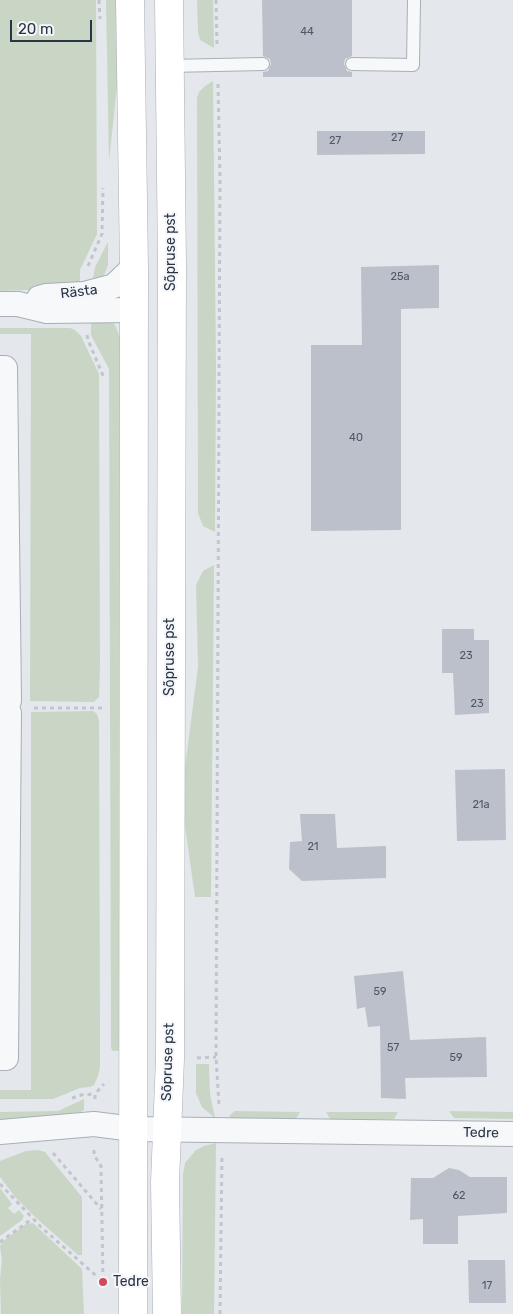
<!DOCTYPE html>
<meta charset="utf-8">
<style>
body{margin:0}
#map{position:relative;width:513px;height:1314px;overflow:hidden;background:#e4e7ec;font-family:Rubik,sans-serif}
canvas{display:block}
.scale{position:absolute;left:10px;top:20px;width:82px;height:22px;box-sizing:border-box;border:2px solid #2b3445;border-top:0;padding-left:6px;font-size:15px;line-height:18px;white-space:nowrap;color:#2b3445;-webkit-text-stroke:4px #f4f6f9;paint-order:stroke}
</style>
<div id="map">
<canvas width="513" height="1314"></canvas>
<div class="scale">20 m</div>
</div>
<script>
const c = document.querySelector('canvas').getContext('2d');
c.lineJoin = 'round';
function fillPath(path, color) { c.fillStyle = color; c.fill(path, 'evenodd'); }
const shape = rows => new Path2D(rows.map(r => 'M' + r).join(''));
function trace(path, color, width, dash) { c.strokeStyle = color; c.lineWidth = width; c.lineCap = dash ? 'butt' : 'round'; c.setLineDash(dash || []); c.stroke(path); }
function write(font, color, halo, rows, align = 'center') {
  c.font = font + ' Rubik,sans-serif'; c.lineWidth = 4; c.setLineDash([]); c.textBaseline = 'middle'; c.strokeStyle = halo; c.fillStyle = color; for (const [text, x, y, turn = 0] of rows) {
    c.save(); c.translate(x, y); c.rotate((+turn || 0) * Math.PI / 180); c.textAlign = isNaN(turn) ? turn : align; if (halo) c.strokeText(text, 0, 0); c.fillText(text, 0, 0); c.restore();
  }
}
const green = shape([
 [0,0,96,0,97,234,80,270,80,288,0,291],
 [106,0,118,0,119,68,109,161],
 [197,0,213,0,214,48,200,40,198,31],
 [213,81,216,365,215,532,203,526,198,513,197,98,199,92,205,86],
 [108,242,108,265,105,273,99,281,92,285,95,267],
 [110,321,115,325,121,340,122,1050,116,1051,113,1051,111,1048,109,369,91,335,91,322],
 [0,328,70,328,75,330,81,336,99,374,100,666,99,697,94,702,30,701,31,334,0,334],
 [214,565,211,897,195,897,181,798,198,667,196,585,203,571],
 [93,711,97,714,99,721,100,1021,100,1067,98,1076,94,1085,90,1087,80,1088,53,1099,0,1099,0,1090,31,1090,31,712],
 [196,1064,209,1064,210,1094,215,1118,202,1107,196,1093],
 [84,1099,84,1110,81,1112,0,1121,0,1112,58,1111],
 [235,1111,300,1112,296,1119,229,1120,230,1115],
 [449,1111,513,1112,513,1119,454,1118],
 [326,1112,398,1112,394,1119,330,1119],
 [216,1143,214,1314,182,1314,183,1174,185,1163,196,1150,204,1146],
 [38,1150,45,1152,82,1197,82,1255,78,1255,35,1217,16,1198,0,1177,0,1161,26,1151],
 [0,1188,12,1204,8,1208,14,1214,19,1210,24,1216,22,1220,0,1236],
 [33,1223,82,1269,84,1314,1,1314,0,1279,2,1260,0,1246,2,1242,26,1224]
]);
const building = shape([
 [262,0,352,0,352,56,345,59,344,64,347,71,352,72,352,77,263,77,263,72,268,71,271,64,270,59,263,56],
 [317,131,425,131,425,154,317,155],
 [439,265,439,308,401,309,401,530,311,531,311,345,362,345,361,267],
 [442,629,474,629,474,640,489,640,489,713,455,715,453,673,442,673],
 [505,769,506,840,457,841,455,770],
 [300,814,335,814,337,848,386,846,386,878,302,881,289,869,290,842,302,841],
 [403,971,410,1040,486,1037,487,1077,405,1078,406,1099,381,1098,380,1026,368,1027,365,1007,357,1009,354,976],
 [449,1168,459,1170,470,1177,507,1177,507,1213,458,1216,458,1244,423,1244,423,1219,410,1220,411,1178,433,1178],
 [468,1260,505,1260,506,1303,469,1303]
]);
const path = shape([
 [99,0,100,19],
 [216,0,217,45],
 [218,84,220,178,216,1057,219,1105],
 [88,266,102,234,103,188],
 [87,335,88,340,104,378],
 [34,708,105,708],
 [197,1058,216,1057],
 [72,1098,81,1095,95,1094],
 [95,1099,95,1094,104,1084],
 [94,1150,94,1155,101,1166,103,1280],
 [53,1153,101,1209],
 [0,1184,41,1227,102,1281],
 [0,1242,32,1219],
 [220,1314,222,1155]
]);
const service = shape([
 [352,64,413,65,414,0],
 [169,66,263,64]
]);
const minor = shape([
 [39,298,46,296,84,294,114,286,134,267],
 [0,304,18,304,47,311,134,310],
 [0,368,5,368,9,701],
 [0,1058,6,1058,9,713],
 [0,1132,94,1124,133,1129,513,1134]
]);
const secondary = shape([
 [130,0,134,267,133,1314],
 [167,1314,165,1182,170,1059,172,265,169,0]
]);
const markers = [
 [103,1282,5,"#d1495b"]
];
const numberNames = [
 ["44",307,32],
 ["27",397,138],
 ["27",335,141],
 ["25a",400,277],
 ["40",356,438],
 ["23",466,656],
 ["23",477,704],
 ["21a",481,805],
 ["21",313,847],
 ["59",380,992],
 ["57",393,1048],
 ["59",456,1058],
 ["62",459,1196],
 ["17",487,1286]
];
const streetNames = [
 ["Sõpruse pst",171,252,-90],
 ["Rästa",79,292,-7],
 ["Sõpruse pst",170,657,-90],
 ["Sõpruse pst",168,1062,-88],
 ["Tedre",481,1133,1]
];
const poiNames = [
 ["Tedre",113,1282]
];
fillPath(green, '#c9d6c5');
fillPath(building, '#bbc0ca');
trace(service, '#a9aeb7', 14);
trace(minor, '#a9aeb7', 26);
trace(secondary, '#a9aeb7', 29);
trace(path, '#c2c5cb', 3, [4, 4]);
trace(service, '#f7f8fa', 12);
trace(minor, '#f7f8fa', 24);
trace(secondary, '#fff', 28);
for (const [x, y, r, color] of markers) { const dot = new Path2D(); dot.arc(x, y, r, 0, 2 * Math.PI); c.fillStyle = color; c.fill(dot); trace(dot, '#f4f6f9', 2); }
write('11px', '#4f5766', null, numberNames);
write('14px', '#2b3445', '#f4f6f9', streetNames);
write('14px', '#2b3445', '#f4f6f9', poiNames, 'left');
</script>
